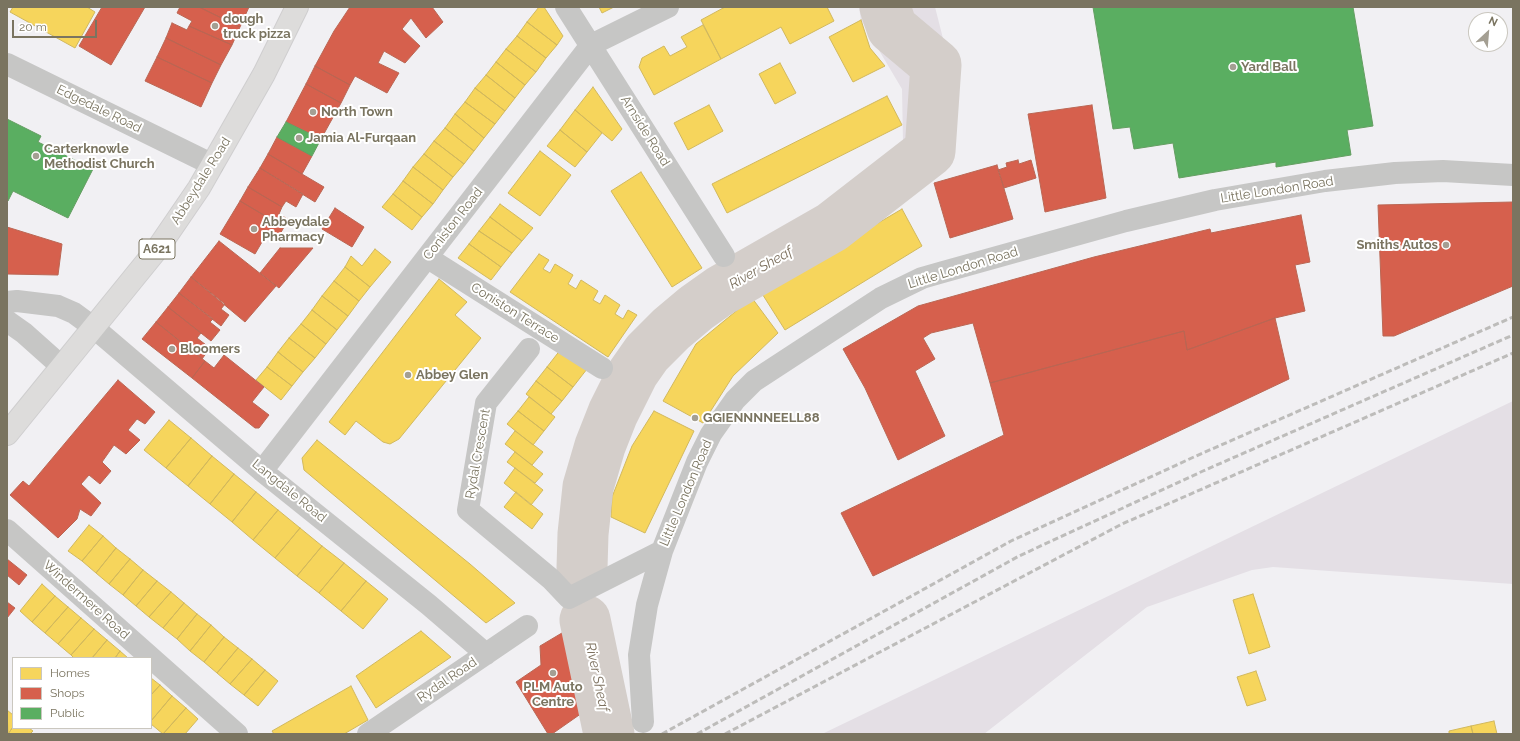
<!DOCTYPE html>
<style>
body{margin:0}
#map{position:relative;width:1520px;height:741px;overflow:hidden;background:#f1f0f3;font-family:Raleway,sans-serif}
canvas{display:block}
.frame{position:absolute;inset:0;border:8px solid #7a7460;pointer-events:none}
.legend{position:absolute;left:12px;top:657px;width:140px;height:72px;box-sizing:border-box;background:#fff;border:1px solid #cac7bf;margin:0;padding:5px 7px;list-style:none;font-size:12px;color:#7a7460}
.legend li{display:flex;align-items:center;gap:8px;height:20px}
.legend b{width:20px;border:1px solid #cac7bf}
.north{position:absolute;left:1468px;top:12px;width:40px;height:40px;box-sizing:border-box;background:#fff;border:1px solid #cac7bf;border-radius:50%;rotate:26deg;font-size:11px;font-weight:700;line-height:16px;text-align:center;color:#7a7460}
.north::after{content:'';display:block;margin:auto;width:14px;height:18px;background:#a49f93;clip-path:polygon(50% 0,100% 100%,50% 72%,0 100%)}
.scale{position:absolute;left:12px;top:20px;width:85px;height:18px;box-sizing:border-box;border:2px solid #7a7460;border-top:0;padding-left:5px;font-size:12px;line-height:14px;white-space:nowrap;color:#7a7460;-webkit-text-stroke:3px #fff;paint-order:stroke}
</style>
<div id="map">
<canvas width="1520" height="741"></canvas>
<div class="frame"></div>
<ul class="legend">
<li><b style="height:11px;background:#f6d55c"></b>Homes</li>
<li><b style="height:11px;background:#d6604d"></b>Shops</li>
<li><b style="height:11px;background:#5aae61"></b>Public</li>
</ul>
<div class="north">N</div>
<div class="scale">20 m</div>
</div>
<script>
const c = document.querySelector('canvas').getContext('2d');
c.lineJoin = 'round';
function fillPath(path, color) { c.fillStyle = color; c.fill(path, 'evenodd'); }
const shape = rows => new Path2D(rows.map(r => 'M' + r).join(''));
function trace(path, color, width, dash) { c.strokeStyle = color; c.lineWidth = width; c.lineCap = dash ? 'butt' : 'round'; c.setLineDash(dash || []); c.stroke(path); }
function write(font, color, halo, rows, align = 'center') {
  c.font = font + ' Raleway,sans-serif'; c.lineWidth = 4; c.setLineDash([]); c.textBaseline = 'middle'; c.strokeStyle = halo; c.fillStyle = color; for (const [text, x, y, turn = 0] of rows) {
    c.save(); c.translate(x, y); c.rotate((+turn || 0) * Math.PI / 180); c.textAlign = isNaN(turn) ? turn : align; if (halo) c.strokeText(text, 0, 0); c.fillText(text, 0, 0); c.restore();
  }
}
const green = shape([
 [859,7,935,7,949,62,943,158,923,175,895,194,872,175,903,142,902,89,861,20],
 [1513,401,1513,584,1273,567,1252,570,1147,607,984,734,822,734]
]);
const homes = shape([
 [13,7,87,7,95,12,75,48,10,12,13,7],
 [539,7,544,7,563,36,557,45,527,22,539,7],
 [599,7,614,7,602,13,599,7],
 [725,7,827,7,834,21,790,44,781,27,721,59,701,20,725,7],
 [861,20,870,48,885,66,853,82,829,37,861,20],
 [527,22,557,45,546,58,517,36,527,22],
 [703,25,721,59,654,95,639,67,642,58,664,46,670,56,687,47,681,37,703,25],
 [517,36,546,58,536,72,506,49,517,36],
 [506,49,536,72,525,85,496,62,506,49],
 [496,62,525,85,515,98,486,75,496,62],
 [780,63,796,93,775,104,759,74,780,63],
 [486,75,515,98,505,111,475,88,486,75],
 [593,87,622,129,612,141,575,110,593,87],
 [475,88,505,111,495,124,465,102,475,88],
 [887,96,902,125,727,213,712,184,887,96],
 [465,102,495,124,484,138,455,114,465,102],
 [709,105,723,131,688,150,674,123,709,105],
 [575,110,602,133,587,152,560,130,575,110],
 [455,114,484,138,474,151,445,128,455,114],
 [445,128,474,151,464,164,434,141,445,128],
 [560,130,587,152,575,167,547,146,560,130],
 [434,141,464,164,453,177,424,154,434,141],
 [540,151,571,175,540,216,508,193,540,151],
 [424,154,453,177,443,190,413,167,424,154],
 [413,167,443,190,433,204,403,181,413,167],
 [641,172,702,268,672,287,611,191,641,172],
 [403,181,433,204,422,217,393,194,403,181],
 [393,194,422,217,412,230,382,207,393,194],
 [500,204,533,228,522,241,490,217,500,204],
 [902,209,922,246,785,330,761,292,902,209],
 [490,217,522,241,512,253,479,231,490,217],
 [479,231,512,253,501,267,469,244,479,231],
 [469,244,501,267,491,280,458,258,469,244],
 [375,249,391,262,370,287,345,267,351,256,362,266,375,249],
 [539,254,549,260,543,269,550,273,555,264,573,275,568,284,576,289,581,280,598,291,593,300,600,304,605,295,620,305,615,314,623,319,628,310,637,315,608,357,510,292,539,254],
 [345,267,370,287,359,301,334,281,345,267],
 [439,279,467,302,455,315,481,338,399,439,390,444,383,442,356,421,345,435,329,422,439,279],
 [334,281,359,301,348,316,322,296,334,281],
 [322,296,348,316,337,330,312,310,322,296],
 [752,298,778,333,733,376,703,423,663,401,696,344,752,298],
 [312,310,337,330,326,344,301,324,312,310],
 [301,324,326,344,315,358,289,338,301,324],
 [289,338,315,358,303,372,278,352,289,338],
 [561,349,587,369,573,387,547,367,561,349],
 [278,352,303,372,292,386,267,367,278,352],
 [267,367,292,386,281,400,256,380,267,367],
 [547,367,573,387,562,401,536,381,547,367],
 [536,381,562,401,551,414,526,394,536,381],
 [529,397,555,417,544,431,518,411,529,397],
 [518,411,544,431,533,445,507,424,518,411],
 [654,411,694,431,645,533,611,517,612,497,632,446,654,411],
 [169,420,191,438,166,468,144,450,169,420],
 [515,431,543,452,532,465,505,444,515,431],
 [191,438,212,456,188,486,166,468,191,438],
 [317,440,470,564,515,603,486,623,304,470,302,458,317,440],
 [515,452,543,474,535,483,507,462,515,452],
 [212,456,234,474,210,504,188,486,212,456],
 [515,468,543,490,531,505,504,483,515,468],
 [234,474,256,492,232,522,210,504,234,474],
 [256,492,278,510,253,540,232,522,256,492],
 [516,492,543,514,532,529,504,507,516,492],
 [278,510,300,528,275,558,253,540,278,510],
 [89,525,103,536,82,561,68,551,89,525],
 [300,528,322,546,297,576,275,558,300,528],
 [103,536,116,548,96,573,82,561,103,536],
 [322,546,344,563,319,593,297,576,322,546],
 [116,548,130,559,109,584,96,573,116,548],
 [130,559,143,570,123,595,109,584,130,559],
 [344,563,366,581,341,611,319,593,344,563],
 [143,570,157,581,136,606,123,595,143,570],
 [157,581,171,592,149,617,136,606,157,581],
 [366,581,388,599,363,629,341,611,366,581],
 [42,584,55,596,32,622,20,611,42,584],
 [171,592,184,603,163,628,149,617,171,592],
 [1253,594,1270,647,1249,654,1233,600,1253,594],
 [55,596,68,607,45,633,32,622,55,596],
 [184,603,197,614,177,639,163,628,184,603],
 [68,607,81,618,58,644,45,633,68,607],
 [197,614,211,625,190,651,177,639,197,614],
 [81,618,94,629,71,655,58,644,81,618],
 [211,625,224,637,204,662,190,651,211,625],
 [94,629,107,640,92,658,74,658,71,655,94,629],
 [421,631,451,657,376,708,356,676,421,631],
 [224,637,238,648,217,673,204,662,224,637],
 [107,640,120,651,115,658,92,658,107,640],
 [238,648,252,659,230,684,217,673,238,648],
 [120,651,128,658,115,658,120,651],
 [252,659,265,670,244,695,230,684,252,659],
 [265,670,278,681,258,706,244,695,265,670],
 [1256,671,1266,700,1247,706,1237,677,1256,671],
 [151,678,160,685,151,695,151,678],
 [160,685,172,696,151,721,151,695,160,685],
 [351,686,368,720,344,734,274,734,272,731,351,686],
 [172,696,186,708,163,734,151,724,151,721,172,696],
 [186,708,198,719,185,734,163,734,186,708],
 [7,710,13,715,13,727,8,734,7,710],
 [1494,721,1497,734,1473,734,1471,726,1494,721],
 [1471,726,1473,734,1449,734,1449,731,1471,726],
 [13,727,29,728,33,731,30,734,8,734,13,727]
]);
const shops = shape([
 [102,7,145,7,111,65,79,46,102,7],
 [180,7,199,7,240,27,232,45,189,26,192,21,177,13,180,7],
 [199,7,249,7,240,27,199,7],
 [350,7,432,7,443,22,426,38,411,18,402,29,420,46,405,63,384,51,378,63,399,73,387,93,355,76,350,85,315,66,334,31,350,7],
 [172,23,187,30,189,26,232,45,221,65,166,38,172,23],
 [166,38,221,65,212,83,157,57,166,38],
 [157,57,212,83,201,107,145,81,157,57],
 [315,66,350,85,341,103,306,84,315,66],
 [306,84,341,103,321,139,286,122,306,84],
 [1092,105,1106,198,1045,212,1028,114,1092,105],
 [277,137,312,156,302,174,268,154,277,137],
 [268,154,324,187,315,202,260,168,268,154],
 [1018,160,1019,164,1031,160,1036,178,1004,188,998,170,1007,167,1006,163,1018,160],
 [997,165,1013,219,950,238,934,183,997,165],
 [260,168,303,194,296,207,286,201,282,207,248,187,260,168],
 [248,187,282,207,279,214,289,220,284,227,240,201,248,187],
 [240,201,284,227,279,236,269,230,255,254,220,234,240,201],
 [1513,202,1513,286,1394,336,1383,336,1378,205,1513,202],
 [335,208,364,227,352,247,322,229,335,208],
 [1301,215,1310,262,1295,265,1305,311,1275,318,1187,350,1184,331,990,383,973,323,931,333,923,338,935,359,915,371,945,436,898,460,865,388,843,349,918,306,1094,257,1210,229,1211,233,1301,215],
 [7,227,62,244,58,275,7,274,7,227],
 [219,241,276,286,245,322,191,277,219,241],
 [280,248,313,248,279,288,260,273,280,248],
 [191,277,225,304,221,309,229,315,221,326,179,293,191,277],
 [179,293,213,319,210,322,220,330,211,341,168,307,179,293],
 [168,307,201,333,197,338,210,348,202,359,156,322,168,307],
 [1275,318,1289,379,873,576,841,513,1004,435,990,383,1184,331,1187,350,1275,318],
 [156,322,205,361,192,378,142,339,156,322],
 [224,355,264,387,252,402,269,415,259,428,255,428,192,378,205,361,214,368,224,355],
 [118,380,155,412,145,424,137,419,128,430,140,440,126,454,114,445,102,462,111,471,100,484,89,475,81,484,101,503,91,516,80,509,77,519,58,538,10,495,23,481,29,486,118,380],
 [7,559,27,575,19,585,7,575,7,559],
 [7,602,15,608,7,618,7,602],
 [572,627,582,713,552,734,548,734,516,682,541,665,540,646,572,627]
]);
const public = shape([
 [1093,7,1353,7,1373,126,1347,130,1351,155,1276,167,1276,162,1179,178,1173,143,1134,149,1130,127,1113,129,1093,7],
 [7,119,41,136,38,142,93,169,68,218,13,191,8,201,7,200,7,119],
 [286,122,321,139,312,156,277,137,286,122]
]);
const river = shape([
 [582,568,583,534,588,487,600,446,613,413,633,373,647,353,671,329,696,308,720,291,832,227,930,151,936,65,892,28,885,7],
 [585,620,609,734]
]);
const minor = shape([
 [566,7,724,256],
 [7,64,213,165],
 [428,258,602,368],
 [93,327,262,471,429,605,486,654],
 [529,349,486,403,468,510,551,579,569,598,662,551],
 [262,471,591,45,668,7],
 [7,530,237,734],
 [643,722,639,655,647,605,662,551,697,462,711,434,735,400,754,381,881,298,922,278,943,272,1126,221,1215,200,1325,181,1395,173,1443,171,1513,175],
 [368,734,527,626]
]);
const tertiary = shape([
 [7,302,17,301,58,306,74,313,93,327],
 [7,321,24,333,61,366]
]);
const primary = shape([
 [7,434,158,248,199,188,264,74,297,7]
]);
const rail = shape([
 [662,734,1011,541,1196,456,1513,317],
 [697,734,1019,556,1203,471,1513,335],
 [725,734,1122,524,1513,353]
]);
const markers = [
 [215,26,4,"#a49f93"],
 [1233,67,4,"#a49f93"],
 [313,112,4,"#a49f93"],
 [299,138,4,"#a49f93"],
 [36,156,4,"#a49f93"],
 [254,229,4,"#a49f93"],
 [1446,245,4,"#a49f93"],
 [172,349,4,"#a49f93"],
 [408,375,4,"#a49f93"],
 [695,418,4,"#a49f93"],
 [553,673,4,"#a49f93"]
];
const shields = [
 [157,249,36]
];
const shieldNames = [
 ["A621",157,249]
];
const poiNames = [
 ["dough",223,19],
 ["truck pizza",223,34],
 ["Yard Ball",1241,67],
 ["North Town",321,112],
 ["Jamia Al-Furqaan",307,138],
 ["Carterknowle",44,149],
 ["Methodist Church",44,164],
 ["Abbeydale",262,222],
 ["Pharmacy",262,237],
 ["Smiths Autos",1438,245,"right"],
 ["Bloomers",180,349],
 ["Abbey Glen",416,375],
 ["GGIENNNNEELL88",703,418],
 ["PLM Auto",553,687,"center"],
 ["Centre",553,702,"center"]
];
const streetNames = [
 ["Edgedale Road",99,109,26],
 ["Arnside Road",645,131,58],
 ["Abbeydale Road",201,181,-58],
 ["Little London Road",1277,190,-9],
 ["Coniston Road",453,224,-52],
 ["Little London Road",963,268,-17],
 ["Coniston Terrace",515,313,32],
 ["Rydal Crescent",478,454,-80],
 ["Langdale Road",289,491,39],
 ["Little London Road",686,493,-67],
 ["Windermere Road",86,600,42],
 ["Rydal Road",447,680,-34]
];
const waterNames = [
 ["River Sheaf",761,268,-30],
 ["River Sheaf",597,677,78]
];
fillPath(green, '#e4dfe5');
fillPath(homes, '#f6d55c');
trace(homes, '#d1b85d', 1);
fillPath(shops, '#d6604d');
trace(shops, '#ba6653', 1);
fillPath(public, '#5aae61');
trace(public, '#649d61', 1);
trace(river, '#d4ceca', 51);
trace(primary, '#cfcecf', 24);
trace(minor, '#c6c6c5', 22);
trace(tertiary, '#c6c6c5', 22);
trace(primary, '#dddcdb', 22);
trace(rail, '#bdbcba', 3, [6, 3]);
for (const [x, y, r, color] of markers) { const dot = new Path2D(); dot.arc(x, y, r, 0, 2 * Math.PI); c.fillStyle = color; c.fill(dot); trace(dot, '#fff', 1.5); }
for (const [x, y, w] of shields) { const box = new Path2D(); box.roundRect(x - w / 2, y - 10, w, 20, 3); c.fillStyle = '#fff'; c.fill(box); trace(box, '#7a7460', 1); }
write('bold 12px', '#7a7460', null, shieldNames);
write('bold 13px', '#7a7460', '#fff', poiNames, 'left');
write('13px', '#7a7460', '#fff', streetNames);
write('italic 14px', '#7d715f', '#fff', waterNames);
</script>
